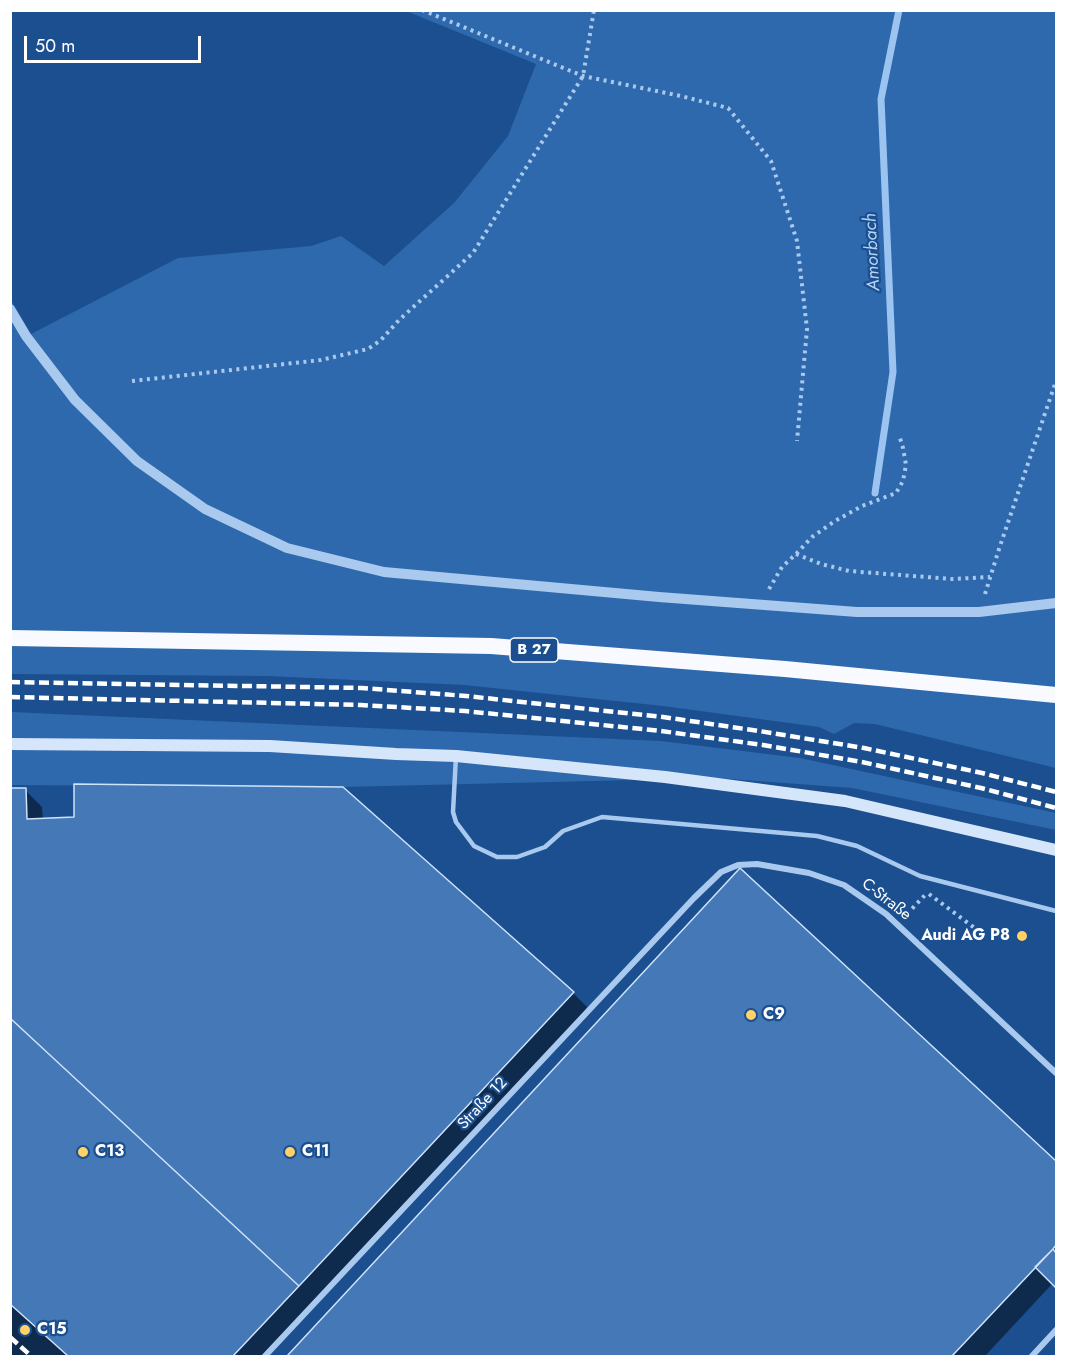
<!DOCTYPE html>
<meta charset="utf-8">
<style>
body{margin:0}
#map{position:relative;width:1067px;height:1367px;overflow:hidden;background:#1b4f8f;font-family:Jost,sans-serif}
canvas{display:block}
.frame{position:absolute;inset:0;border:12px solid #fff;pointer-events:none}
.scale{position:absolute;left:24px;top:36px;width:177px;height:27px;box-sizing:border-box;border:3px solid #fff;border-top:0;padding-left:8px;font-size:18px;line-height:21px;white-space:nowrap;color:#fff;-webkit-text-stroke:4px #1b4f8f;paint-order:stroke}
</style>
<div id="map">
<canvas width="1067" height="1367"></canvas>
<div class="frame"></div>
<div class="scale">50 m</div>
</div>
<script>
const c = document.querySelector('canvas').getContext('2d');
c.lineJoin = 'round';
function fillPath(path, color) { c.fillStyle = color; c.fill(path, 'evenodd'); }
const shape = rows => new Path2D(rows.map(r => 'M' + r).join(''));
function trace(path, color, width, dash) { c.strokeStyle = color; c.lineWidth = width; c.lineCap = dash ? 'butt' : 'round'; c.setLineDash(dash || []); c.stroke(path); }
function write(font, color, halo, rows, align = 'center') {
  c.font = font + ' Jost,sans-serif'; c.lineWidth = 4.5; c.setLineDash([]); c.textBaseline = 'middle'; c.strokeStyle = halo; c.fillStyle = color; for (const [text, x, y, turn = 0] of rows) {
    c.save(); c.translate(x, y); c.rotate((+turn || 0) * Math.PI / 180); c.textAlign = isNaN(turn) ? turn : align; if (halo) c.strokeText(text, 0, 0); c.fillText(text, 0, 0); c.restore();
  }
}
const green = shape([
 [406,11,1056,11,1056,768,875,724,854,723,834,734,819,727,663,706,464,685,267,676,11,674,10,298,31,334,178,258,311,246,341,236,384,266,454,203,508,136,536,64],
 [11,712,661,741,800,758,1056,813,1056,830,852,788,717,778,343,787,11,785]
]);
const shadow = shape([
 [10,789,25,790,42,807,43,820,573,993,590,1010,266,1356,10,1356],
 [740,870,1056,1164,1056,1286,1053,1283,985,1356,289,1356]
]);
const stream = shape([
 [875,493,893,372,881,99,899,10]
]);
const building = shape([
 [74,784,343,787,574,992,299,1286,10,1018,10,788,26,788,27,819,74,817,74,784],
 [740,868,1056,1161,1056,1245,1053,1249,952,1356,287,1356,740,868],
 [10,1018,299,1286,233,1356,10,1356,10,1018],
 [1053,1249,1056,1253,1056,1288,1035,1267,1053,1249],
 [10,1304,68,1356,10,1356,10,1304]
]);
const path = shape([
 [422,10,583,76,681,96,728,108,771,161,797,241,807,329,797,441],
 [132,381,321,360,368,349,381,340,399,320,473,253,583,76,594,10],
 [796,554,821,564,849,571,952,579,990,577],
 [769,589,782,567,796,554,812,537,835,521,862,506,896,493,903,481,906,465,903,448,899,435],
 [985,594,999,549,1056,381],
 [929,894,988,938],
 [907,914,927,893]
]);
const service = shape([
 [456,756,453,812,456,822,474,846,497,857,517,857,545,847,563,831,602,817,817,836,857,846,920,876,1056,911]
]);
const minor = shape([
 [265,1356,694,898,721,872,738,865,757,864,809,873,844,885,886,914,1056,1073],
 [1032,1356,1056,1330]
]);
const tertiary = shape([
 [10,309,26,336,75,400,137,461,205,509,287,548,384,572,659,597,857,612,979,612,1056,603]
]);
const secondary = shape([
 [10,744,270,746,396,754,456,756,665,777,845,801,1056,850]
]);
const trunk = shape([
 [10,638,491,646,785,669,1056,695]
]);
const rail = shape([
 [10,682,362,688,466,696,663,717,759,731,864,748,982,773,1056,792],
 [10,697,361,705,465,711,661,731,763,745,862,762,981,788,1056,808],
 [10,1337,31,1356]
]);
const markers = [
 [1022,936,6,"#ffd166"],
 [751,1015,6,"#ffd166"],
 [83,1152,6,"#ffd166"],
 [290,1152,6,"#ffd166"],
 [25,1330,6,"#ffd166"]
];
const shields = [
 [534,650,48]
];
const shieldNames = [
 ["B 27",534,650]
];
const streetNames = [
 ["C-Straße",886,900,38],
 ["Straße 12",483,1104,-47]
];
const poiNames = [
 ["Audi AG P8",1010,936,"right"],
 ["C9",763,1015],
 ["C13",95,1152],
 ["C11",302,1152],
 ["C15",37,1330]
];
const waterNames = [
 ["Amorbach",873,252,-93]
];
fillPath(green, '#2e69ad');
fillPath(shadow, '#0007');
trace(stream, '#9cc4f0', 7);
fillPath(building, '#4478b7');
trace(building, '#cfe3fa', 1.5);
trace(path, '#a9c9ee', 4, [3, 4.5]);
trace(service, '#a9c9ee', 4.5);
trace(minor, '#a9c9ee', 6);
trace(tertiary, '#a9c9ee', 10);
trace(secondary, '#d6e6fa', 12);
trace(trunk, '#f8faff', 16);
trace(rail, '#fff', 4.5, [10, 4.5]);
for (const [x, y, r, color] of markers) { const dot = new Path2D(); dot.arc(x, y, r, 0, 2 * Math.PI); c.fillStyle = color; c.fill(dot); trace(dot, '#1b4f8f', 2); }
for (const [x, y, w] of shields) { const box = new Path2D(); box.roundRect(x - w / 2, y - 12, w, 24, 4.5); c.fillStyle = '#1b4f8f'; c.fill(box); trace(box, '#fff', 1.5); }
write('bold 15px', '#fff', null, shieldNames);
write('16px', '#fff', '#1b4f8f', streetNames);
write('bold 16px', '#fff', '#1b4f8f', poiNames, 'left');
write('italic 18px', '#b5d3f5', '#1b4f8f', waterNames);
</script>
